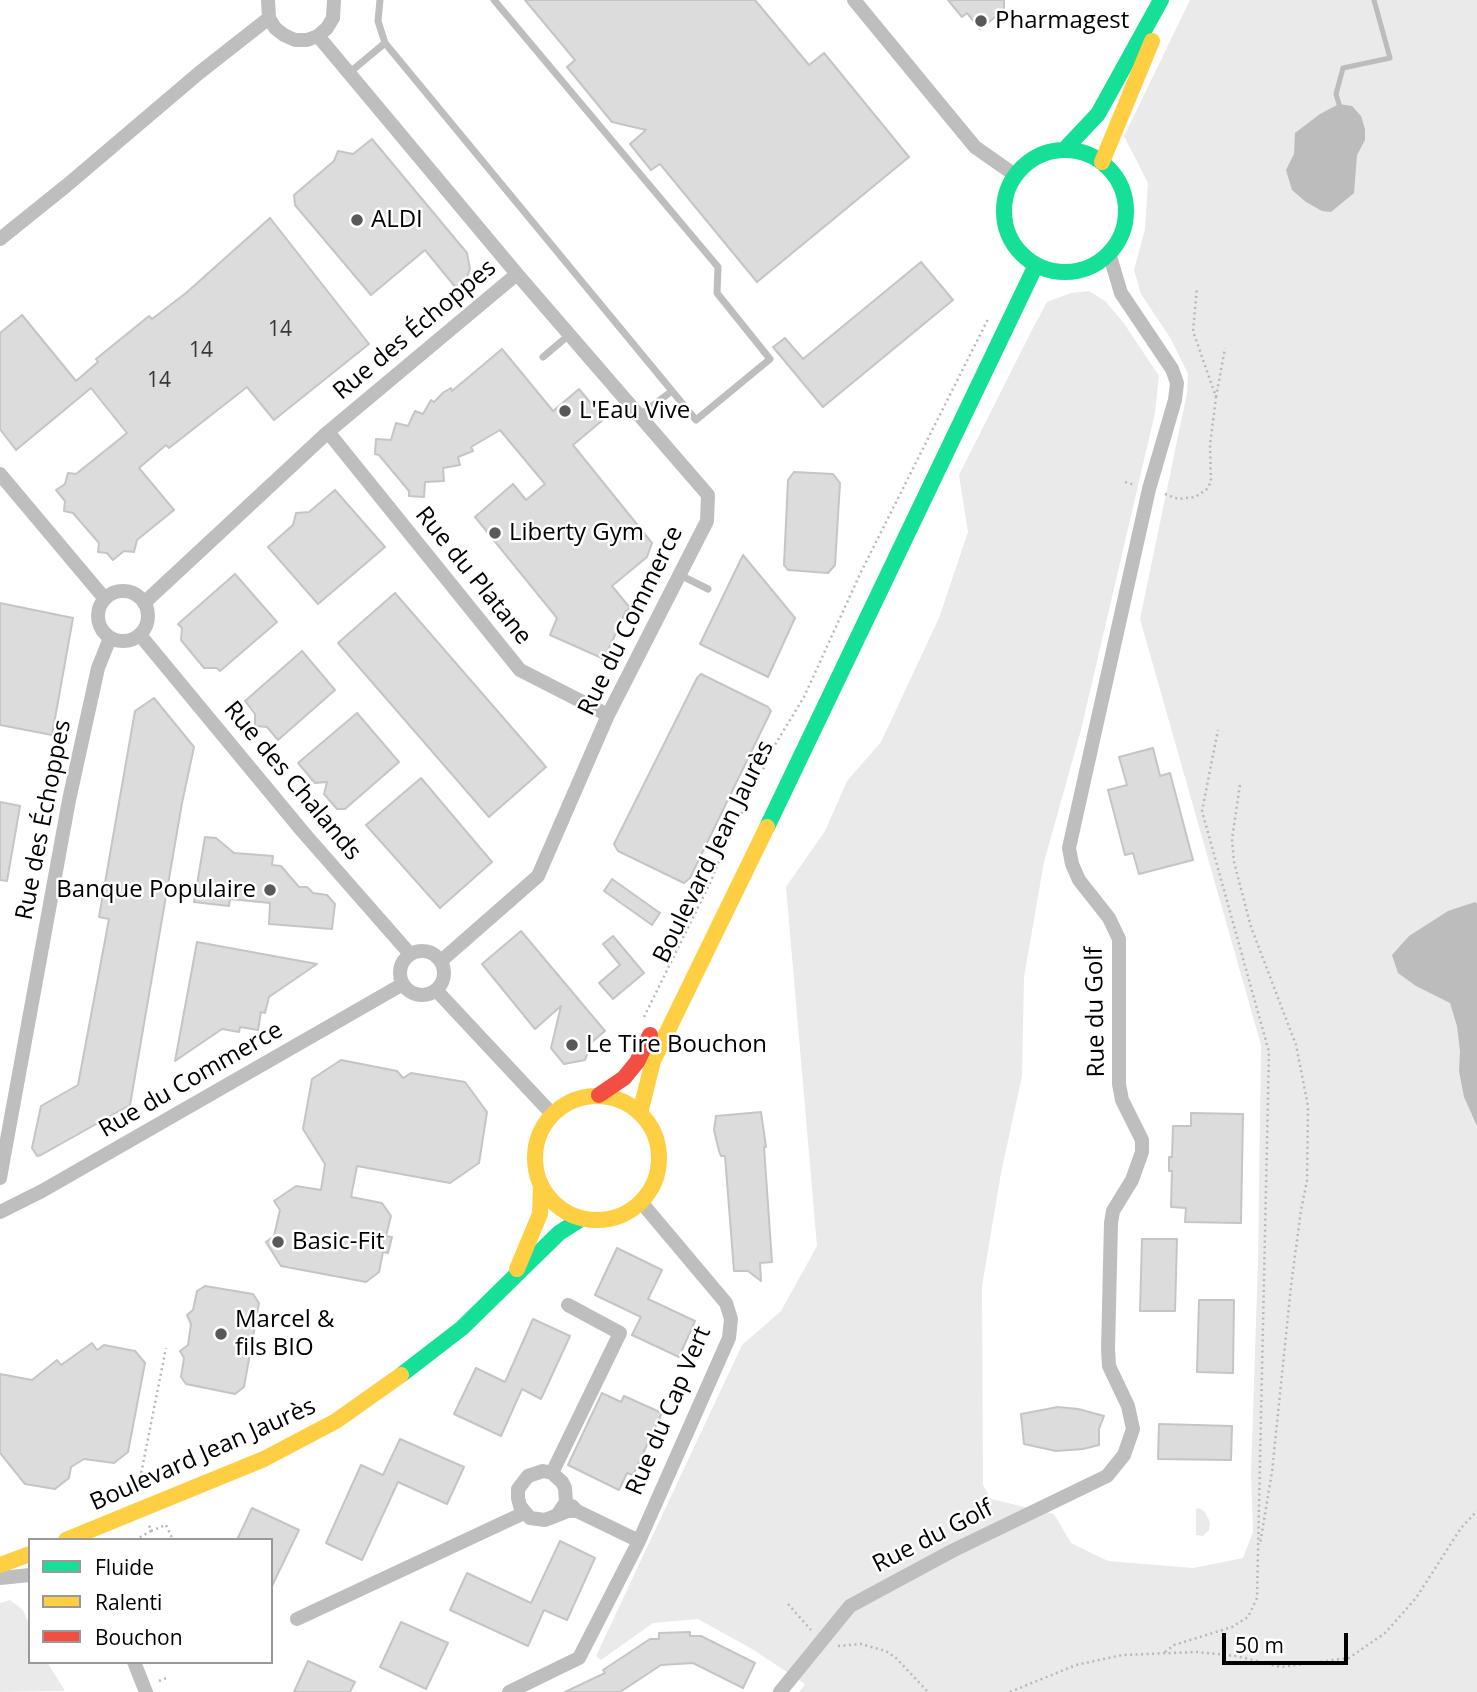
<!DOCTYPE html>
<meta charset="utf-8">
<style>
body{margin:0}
#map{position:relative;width:1477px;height:1692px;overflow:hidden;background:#fff;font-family:"Open Sans",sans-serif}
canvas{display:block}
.legend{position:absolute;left:28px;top:1538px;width:245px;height:126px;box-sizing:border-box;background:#fff;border:2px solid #999;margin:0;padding:9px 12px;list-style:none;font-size:21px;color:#000}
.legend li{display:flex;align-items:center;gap:14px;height:35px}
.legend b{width:35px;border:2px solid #999}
.scale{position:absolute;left:1222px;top:1633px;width:126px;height:32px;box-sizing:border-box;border:4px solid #000;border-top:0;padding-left:9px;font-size:21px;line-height:24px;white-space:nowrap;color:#000;-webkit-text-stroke:5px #fff;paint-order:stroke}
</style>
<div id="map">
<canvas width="1477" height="1692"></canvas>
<ul class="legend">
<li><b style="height:9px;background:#16e098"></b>Fluide</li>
<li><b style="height:9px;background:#ffcf43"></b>Ralenti</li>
<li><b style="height:9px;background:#f24e42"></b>Bouchon</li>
</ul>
<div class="scale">50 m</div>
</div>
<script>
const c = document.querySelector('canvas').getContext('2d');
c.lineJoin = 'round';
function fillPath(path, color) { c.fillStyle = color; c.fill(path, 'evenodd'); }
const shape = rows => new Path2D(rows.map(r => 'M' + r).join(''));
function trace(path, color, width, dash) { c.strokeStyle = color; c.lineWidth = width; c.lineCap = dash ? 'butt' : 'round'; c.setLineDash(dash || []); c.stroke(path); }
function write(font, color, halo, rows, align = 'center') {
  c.font = font + ' "Open Sans",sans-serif'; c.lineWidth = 5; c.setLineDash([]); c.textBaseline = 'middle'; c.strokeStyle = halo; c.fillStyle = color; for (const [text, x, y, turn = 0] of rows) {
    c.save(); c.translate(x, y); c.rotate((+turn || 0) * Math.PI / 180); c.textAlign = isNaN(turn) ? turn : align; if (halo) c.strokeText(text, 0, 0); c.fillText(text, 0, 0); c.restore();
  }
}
const green = shape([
 [1190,0,1477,0,1477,1692,799,1692,805,1684,752,1649,698,1619,653,1623,601,1660,596,1656,742,1345,781,1311,817,1246,786,887,825,831,847,781,881,742,939,618,968,532,959,475,1034,326,1047,302,1071,293,1089,291,1105,301,1123,322,1159,376,1155,413,1081,730,1044,862,1024,977,1022,1076,1001,1173,982,1286,983,1485,991,1499,1054,1514,1071,1543,1108,1561,1193,1568,1243,1558,1253,1532,1251,1473,1258,1262,1261,1045,1140,619,1187,393,1188,374,1171,339,1141,294,1134,270,1145,229,1148,183,1124,136],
 [1199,1508,1205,1512,1210,1522,1209,1530,1203,1536,1196,1535,1196,1509],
 [10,1600,23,1610,30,1626,30,1662,47,1662,65,1691,0,1692,0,1603]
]);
const water = shape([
 [1339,104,1352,106,1361,116,1365,129,1365,140,1357,155,1354,193,1331,212,1322,211,1306,202,1292,190,1286,170,1294,154,1295,133,1320,114],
 [1475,902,1477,904,1477,1126,1464,1097,1459,1071,1460,1051,1457,1026,1450,1003,1416,986,1398,973,1392,955,1409,936,1448,911]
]);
const stream = shape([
 [1339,104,1336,94,1343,68,1390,58,1374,0]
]);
const building = shape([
 [525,0,755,0,809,65,824,53,909,157,757,282,660,164,651,170,630,144,646,130,612,122,567,67,575,60,525,0],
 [948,0,1004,0,1004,10,980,29,967,13,962,17,948,0],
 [372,139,467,253,470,269,461,294,425,250,371,295,295,205,294,195,334,161,338,151,353,154,372,139],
 [270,218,369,344,274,420,247,387,169,448,166,445,139,468,174,510,137,540,134,552,124,551,113,560,107,553,98,552,99,543,73,513,64,511,65,501,56,490,65,484,68,473,76,474,127,433,91,388,16,450,0,429,0,333,22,315,76,381,98,362,96,359,149,316,152,319,186,293,270,218],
 [921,262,953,300,823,407,773,347,785,338,803,359,921,262],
 [502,349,553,411,579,389,604,419,573,445,652,543,647,557,612,586,630,608,626,611,604,659,550,635,557,618,475,517,513,484,526,500,545,484,500,430,471,447,473,451,458,457,460,465,443,468,444,481,425,482,424,497,409,496,409,491,379,455,375,454,376,439,391,440,396,423,408,426,415,411,423,414,431,400,434,402,444,392,451,388,452,391,502,349],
 [794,472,833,474,840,483,835,565,828,573,788,570,784,565,788,480,794,472],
 [335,490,385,547,318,604,268,547,293,525,296,513,309,512,335,490],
 [743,555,795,618,768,677,700,644,743,555],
 [235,574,277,622,220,671,217,668,204,668,181,640,182,628,178,624,235,574],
 [395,593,546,767,489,817,338,643,395,593],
 [0,603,73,618,52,735,0,725,0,603],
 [302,651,335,690,278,740,267,727,255,726,255,714,245,701,302,651],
 [701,674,768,707,771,711,690,878,684,883,618,851,614,844,697,678,701,674],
 [154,698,194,747,182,803,130,1105,41,1155,37,1156,32,1148,41,1106,78,1085,109,919,99,917,135,711,154,698],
 [357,713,399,762,345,809,337,809,324,794,327,782,315,783,298,763,357,713],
 [1153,748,1160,776,1170,773,1193,860,1139,874,1133,853,1125,855,1108,790,1127,785,1119,757,1153,748],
 [421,778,492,862,440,908,366,825,421,778],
 [0,802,20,806,7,881,0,880,0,802],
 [205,837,216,838,234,853,273,856,272,865,281,866,299,887,307,887,313,893,327,895,335,904,332,929,269,924,270,903,230,899,229,906,194,902,205,837],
 [612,879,660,913,652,925,604,891,612,879],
 [521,931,605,1031,592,1042,585,1060,564,1064,551,1048,561,1006,535,1029,482,964,521,931],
 [613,936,644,973,613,999,599,983,620,965,603,944,613,936],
 [197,942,317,964,269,997,265,1013,261,1012,258,1030,240,1027,239,1032,222,1029,175,1061,197,942],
 [341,1060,397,1071,403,1078,411,1073,465,1082,487,1112,479,1163,450,1183,357,1166,351,1197,382,1203,391,1216,386,1236,392,1237,388,1253,383,1252,379,1272,366,1282,281,1266,266,1242,274,1236,280,1210,274,1201,296,1186,321,1190,325,1164,303,1129,312,1079,341,1060],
 [761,1112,766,1147,764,1147,772,1262,760,1263,761,1281,748,1271,734,1271,725,1156,721,1156,719,1151,714,1130,716,1116,761,1112],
 [1191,1113,1243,1114,1241,1223,1185,1222,1186,1208,1171,1207,1172,1171,1169,1171,1169,1157,1172,1157,1173,1126,1191,1126,1191,1113],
 [1142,1239,1177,1239,1175,1311,1140,1311,1142,1239],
 [617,1248,662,1270,648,1299,695,1321,679,1357,632,1335,641,1317,595,1295,617,1248],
 [205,1286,253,1294,259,1303,244,1387,235,1394,186,1384,181,1377,184,1358,180,1351,188,1345,191,1324,187,1315,193,1310,197,1291,205,1286],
 [1199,1300,1234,1300,1233,1373,1197,1372,1199,1300],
 [533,1319,570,1336,541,1399,522,1389,501,1436,454,1414,476,1368,505,1382,533,1319],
 [92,1343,97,1350,104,1345,135,1351,145,1363,128,1452,114,1463,84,1459,71,1467,69,1478,55,1489,25,1484,0,1453,0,1374,32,1380,57,1360,61,1365,92,1343],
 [602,1393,621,1402,624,1396,662,1413,633,1475,627,1473,619,1490,568,1465,602,1393],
 [1058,1407,1078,1409,1104,1416,1099,1429,1099,1445,1083,1449,1056,1451,1024,1444,1021,1414,1058,1407],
 [1159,1424,1232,1426,1231,1460,1158,1459,1159,1424],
 [400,1439,464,1467,447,1504,398,1482,362,1560,326,1543,361,1465,383,1475,400,1439],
 [252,1508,299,1530,271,1588,271,1540,237,1540,252,1508],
 [560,1541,595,1558,567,1620,544,1610,528,1646,450,1610,467,1573,531,1603,560,1541],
 [401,1622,448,1643,426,1689,380,1667,401,1622],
 [690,1632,690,1636,701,1636,755,1663,743,1688,693,1663,661,1665,620,1692,565,1692,605,1673,603,1670,650,1639,659,1639,659,1633,690,1632],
 [308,1661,355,1682,350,1692,294,1692,308,1661]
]);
const path = shape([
 [1216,397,1225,348],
 [1125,482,1135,485],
 [1165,494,1178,499,1195,497,1206,490,1211,482,1210,445,1216,397,1193,331,1197,287],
 [1240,785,1232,839,1234,862,1251,927,1296,1045,1308,1106,1307,1181,1301,1210,1291,1286,1272,1472,1260,1544],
 [644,1017,711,881,722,853,776,743,804,697,860,574,989,317],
 [138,1489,166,1348],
 [151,1531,166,1525,173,1540],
 [135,1540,151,1531,149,1525],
 [788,1604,811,1630],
 [838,1646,861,1644,886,1651,896,1658,928,1692],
 [1165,1652,1174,1645,1232,1627,1248,1617,1257,1598,1269,1052,1202,811,1218,730],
 [159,1681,169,1677],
 [1010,1692,1076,1665,1122,1655,1197,1652,1237,1656,1281,1667,1349,1658,1385,1633,1416,1598,1461,1528,1477,1511]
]);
const lane = shape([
 [385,43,696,420,770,359,717,293,718,267,494,0],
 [349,73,385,43,378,21,380,0],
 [543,357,569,335],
 [640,415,672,391],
 [680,575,708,589]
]);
const street = shape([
 [268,0,269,18,275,28,284,35,295,40,307,40,318,36,327,28,333,18,334,0],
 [854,0,975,147,1015,175],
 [0,239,66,186,199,73,269,18],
 [328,432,520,670,608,715],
 [0,474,105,599],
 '98 616a25 25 0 1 1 50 0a25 25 0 1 1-50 0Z',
 [144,603,328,432,517,274,318,36],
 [140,635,303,832,410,954],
 '400 973a22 22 0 1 1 44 0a22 22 0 1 1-44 0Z',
 [441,961,538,876,608,715,707,521,708,495,517,274],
 [436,990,552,1114],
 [0,1178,69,800,98,668,110,638],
 [0,1212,42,1191,403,984],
 [552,1473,620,1333,568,1305],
 [572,1506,577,1511,639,1541],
 [558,1514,566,1502,565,1488,562,1482,552,1473,543,1471,528,1476,518,1489,518,1498,520,1506,530,1518,545,1520,568,1511,577,1511],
 [0,1578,30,1575],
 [297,1619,524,1513],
 [134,1662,146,1692],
 [509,1692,579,1658,639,1541,729,1338,731,1319,726,1303,641,1202],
 [780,1692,850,1606,952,1551,1107,1476,1124,1455,1133,1429,1128,1406,1109,1366,1108,1349,1111,1223,1113,1211,1132,1180,1142,1152,1142,1140,1122,1100,1119,1084,1119,939,1109,918,1079,880,1072,864,1069,848,1149,489,1175,400,1177,383,1172,369,1121,293,1109,253]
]);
const fast = shape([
 [1065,149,1098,114,1161,0],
 '1004 211a61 61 0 1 1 122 0a61 61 0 1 1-122 0Z',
 [767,827,1036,265],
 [401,1375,462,1328,559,1233,581,1219]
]);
const slow = shape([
 [1102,162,1152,41],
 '535 1158a62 62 0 1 1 124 0a62 62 0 1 1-124 0Z',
 [640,1113,653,1061,767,827],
 [517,1269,540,1214,541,1187],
 [66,1540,264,1459,336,1421,401,1375],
 [0,1565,30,1554]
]);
const jam = shape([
 [599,1095,624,1078,637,1062,650,1035]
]);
const markers = [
 [981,21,7,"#595959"],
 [357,220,7,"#595959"],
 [565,411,7,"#595959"],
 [495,533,7,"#595959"],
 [270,890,7,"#595959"],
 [572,1045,7,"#595959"],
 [278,1242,7,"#595959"],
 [221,1334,7,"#595959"]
];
const numberNames = [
 ["14",280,330],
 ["14",201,351],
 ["14",159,381]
];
const poiNames = [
 ["Pharmagest",995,21],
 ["ALDI",371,220],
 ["L'Eau Vive",579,411],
 ["Liberty Gym",509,533],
 ["Banque Populaire",256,890,"right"],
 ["Le Tire Bouchon",586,1045],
 ["Basic-Fit",292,1242],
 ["Marcel &",235,1320],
 ["fils BIO",235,1348]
];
const streetNames = [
 ["Rue des Échoppes",415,330,-40],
 ["Rue du Platane",473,576,51],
 ["Rue du Commerce",631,621,-64],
 ["Rue des Chalands",292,781,50],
 ["Rue des Échoppes",44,820,-79],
 ["Boulevard Jean Jaurès",714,852,-64],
 ["Rue du Golf",1096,1012,-91],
 ["Rue du Commerce",191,1080,-30],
 ["Rue du Cap Vert",669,1411,-67],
 ["Boulevard Jean Jaurès",203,1455,-24],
 ["Rue du Golf",933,1537,-27]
];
fillPath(green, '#eaeaea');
fillPath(water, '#bcbcbc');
trace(stream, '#bcbcbc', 5);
fillPath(building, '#dcdcdc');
trace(building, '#c5c5c5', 2);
trace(path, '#b8b8b8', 2.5, [2, 3.5]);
trace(lane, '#bebebe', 7);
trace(street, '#bebebe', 14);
trace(fast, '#16e098', 16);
trace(slow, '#ffcf43', 16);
trace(jam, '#f24e42', 16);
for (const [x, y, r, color] of markers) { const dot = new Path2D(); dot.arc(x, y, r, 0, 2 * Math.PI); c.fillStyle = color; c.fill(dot); trace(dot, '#fff', 2.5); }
write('21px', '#373737', null, numberNames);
write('24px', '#000', '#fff', poiNames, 'left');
write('24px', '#000', '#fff', streetNames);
</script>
